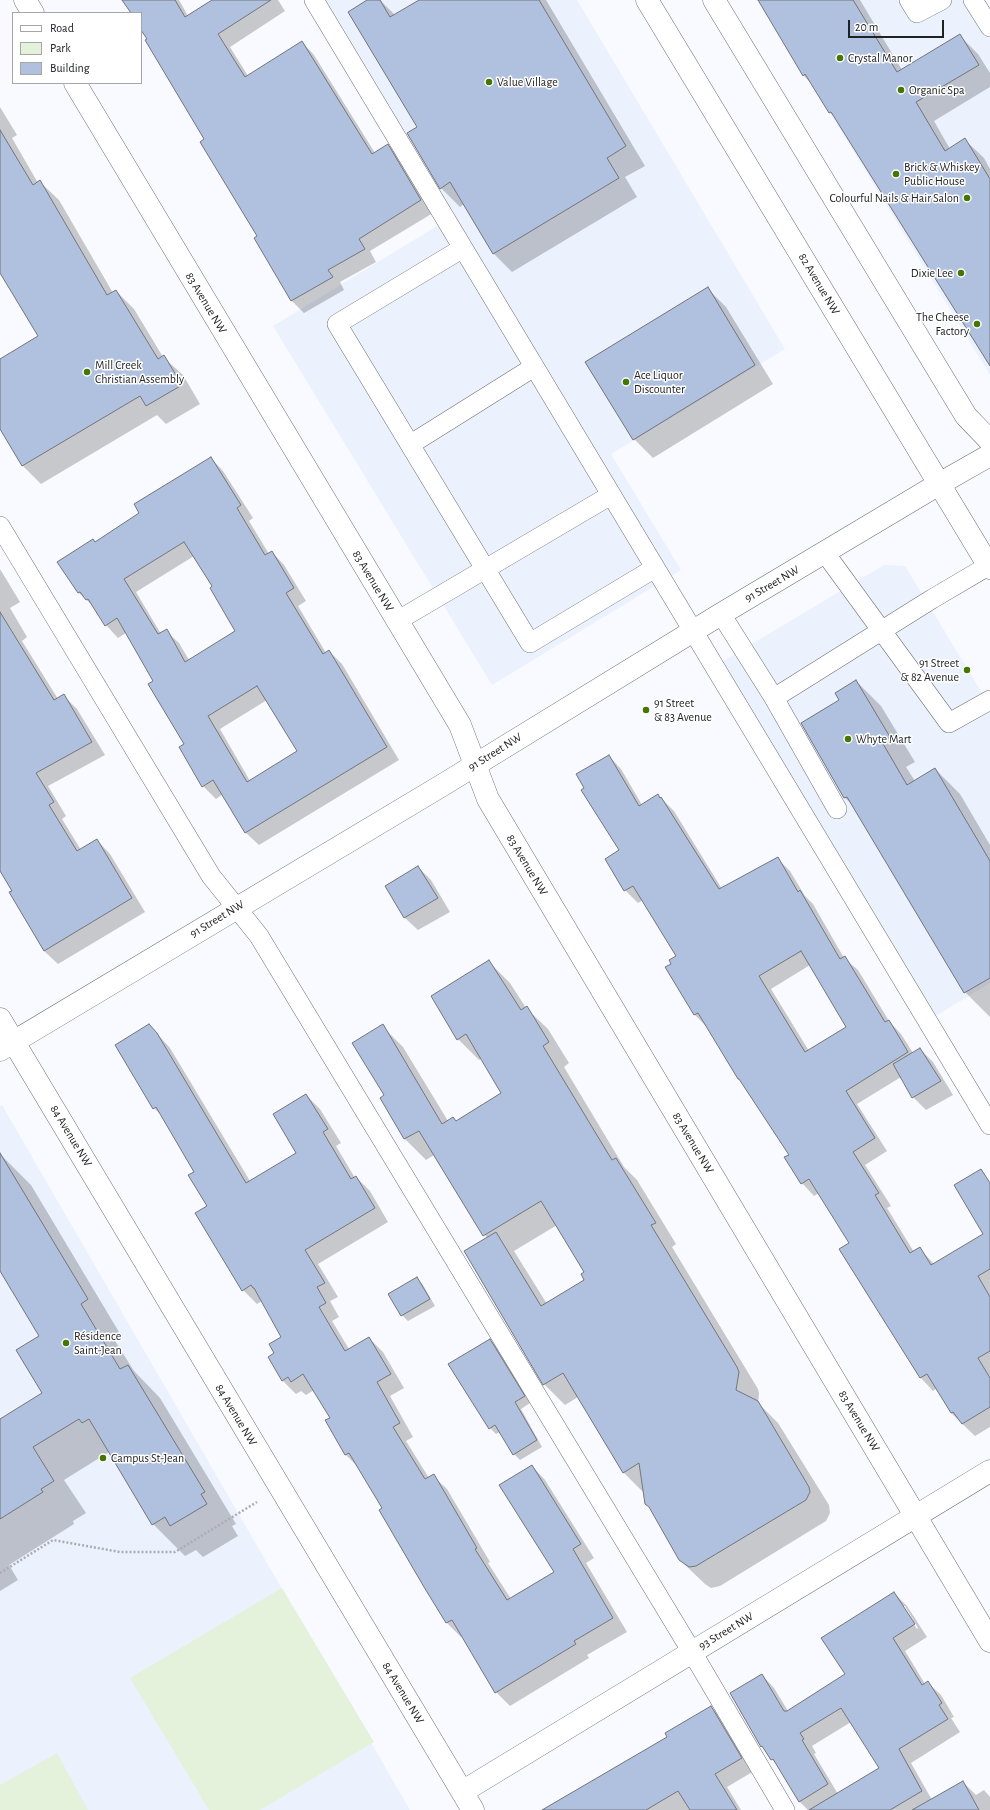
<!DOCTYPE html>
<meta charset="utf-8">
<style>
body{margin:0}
#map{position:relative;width:990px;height:1810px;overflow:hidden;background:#f8faff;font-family:"Alegreya Sans",sans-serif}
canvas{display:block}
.legend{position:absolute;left:12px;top:12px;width:130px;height:72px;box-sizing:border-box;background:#fff;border:1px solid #a6a6a7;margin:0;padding:5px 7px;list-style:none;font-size:12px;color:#202123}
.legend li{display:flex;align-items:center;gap:8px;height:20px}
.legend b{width:20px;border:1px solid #a6a6a7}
.scale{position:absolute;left:848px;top:20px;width:96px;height:18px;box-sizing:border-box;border:2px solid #202123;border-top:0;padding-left:5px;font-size:12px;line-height:14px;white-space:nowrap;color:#202123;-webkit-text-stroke:3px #fff;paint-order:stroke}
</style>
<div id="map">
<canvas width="990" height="1810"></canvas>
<ul class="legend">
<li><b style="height:5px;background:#fff"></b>Road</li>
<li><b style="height:11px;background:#e4f2dc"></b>Park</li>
<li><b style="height:11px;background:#b0c1df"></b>Building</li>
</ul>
<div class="scale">20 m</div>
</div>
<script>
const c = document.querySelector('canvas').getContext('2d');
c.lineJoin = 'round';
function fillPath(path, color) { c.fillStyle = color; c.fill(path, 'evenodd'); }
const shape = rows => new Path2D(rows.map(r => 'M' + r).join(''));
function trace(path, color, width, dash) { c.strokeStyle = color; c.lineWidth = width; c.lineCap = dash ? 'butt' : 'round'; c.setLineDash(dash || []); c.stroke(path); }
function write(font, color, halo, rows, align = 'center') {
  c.font = font + ' "Alegreya Sans",sans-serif'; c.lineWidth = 3; c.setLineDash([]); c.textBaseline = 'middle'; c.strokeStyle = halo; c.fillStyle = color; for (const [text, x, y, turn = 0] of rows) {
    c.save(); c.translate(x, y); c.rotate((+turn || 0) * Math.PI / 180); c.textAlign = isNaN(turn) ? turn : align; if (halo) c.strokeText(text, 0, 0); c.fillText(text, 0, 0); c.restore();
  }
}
const built = shape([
 [326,0,577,0,785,349,611,454,681,570,492,685,273,326,455,215],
 [761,0,966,0,990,39,990,375],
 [884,565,905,566,990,706,990,983,934,1017,720,663],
 [2,1105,410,1810,0,1810,0,1106]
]);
const green = shape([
 [282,1588,374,1742,260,1810,209,1810,130,1678],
 [57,1753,88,1810,0,1810,0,1785]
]);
const shadow = shape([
 [125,0,179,0,188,16,214,0,278,0,285,11,230,47,248,76,302,42,314,55,375,153,388,146,400,158,433,213,370,251,376,262,340,282,344,290,304,313,292,301,256,238,259,237,206,139,141,27,141,13,132,13],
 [369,0,380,0,395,15,421,0,546,0,645,166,625,177,637,197,512,272,493,253,464,204,460,207,441,188],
 [760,0,860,0,902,70,959,35,978,54,990,73,990,87,934,121,950,149,965,140,984,158,990,169,990,366,837,119,830,112,813,85,803,75],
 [0,107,17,135,12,138,38,183,40,182,59,200,113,293,116,291,134,309,163,357,183,375,200,404,166,424,157,415,41,484,23,466,0,427,0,360,40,336,0,266],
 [707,288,726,307,773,384,653,458,634,439],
 [211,458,223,471,253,518,249,521,269,554,272,552,284,565,306,601,298,606,326,653,329,651,342,664,399,760,259,845,246,833,223,794,216,799,203,786,186,744,155,682,126,633,118,638,106,625,92,605,79,593,95,543,141,514],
 [194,556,214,587,236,632,189,660,179,643,166,631,161,634,136,592],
 [267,700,298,752,250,781,220,729],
 [0,569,20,602,10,608,27,637,22,641,58,699,63,695,77,709,105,755,48,786,66,816,62,819,81,850,97,840,110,854,145,912,58,964,44,951,0,869],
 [856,681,881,706,915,762,906,767,915,781,935,769,960,794,990,845,990,1017,965,992,855,807,845,798,802,724,841,701],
 [609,756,621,769,642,805,661,798,674,811,722,889,777,858,790,871,805,896,813,904,844,958,858,970,889,1021,901,1034,913,1053,920,1049,933,1062,953,1095,926,1110,913,1097,901,1077,857,1104,887,1151,865,1165,891,1206,887,1208,914,1252,919,1248,934,1264,990,1231,990,1427,975,1436,951,1413,937,1388,933,1391,921,1378,840,1250,851,1243,819,1193,814,1196,802,1183,790,1155,744,1084,738,1079,707,1027,695,1015,666,967,672,964,677,957,643,900,638,903,625,890,606,860,621,851],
 [810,965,847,1027,809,1051,771,989],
 [418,867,431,880,450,912,418,930,405,918,386,886],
 [489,962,510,983,526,1008,548,1029,569,1063,564,1067,624,1167,637,1180,676,1244,672,1247,758,1389,759,1394,758,1403,778,1423,829,1505,830,1513,826,1521,720,1586,711,1588,705,1584,683,1563,651,1509,644,1493,623,1472,578,1397,565,1405,544,1384,487,1238,434,1155,426,1160,405,1139,381,1098,386,1096,382,1026,403,1047,448,1121,456,1121,503,1093,482,1058,479,1060,458,1039],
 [557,1225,585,1272,586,1280,547,1304,514,1251],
 [149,1025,170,1048,250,1181,297,1153,306,1095,320,1109,341,1143,336,1146,355,1178,356,1177,370,1191,388,1222,318,1264,338,1297,330,1301,339,1317,332,1321,349,1349,369,1338,383,1352,404,1388,390,1396,413,1437,406,1441,429,1478,433,1476,447,1489,490,1562,488,1563,511,1599,556,1572,532,1466,545,1480,594,1558,586,1563,627,1632,587,1655,589,1658,510,1706,496,1692,462,1636,461,1637,447,1623,425,1587,384,1509,359,1468,346,1455,326,1421,331,1418,314,1390,306,1395,301,1391,296,1394,282,1380,276,1353,282,1337,262,1301,257,1304,243,1290,195,1172,162,1116,154,1108],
 [0,1154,31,1185,119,1332,112,1336,134,1371,160,1398,236,1524,232,1526,238,1536,203,1557,196,1550,185,1556,153,1524,109,1452,64,1480,86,1513,73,1521,74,1524,9,1565,18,1580,0,1591,0,1421,43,1394,40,1336,0,1269],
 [417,1278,423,1285,435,1306,408,1321,402,1315],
 [490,1340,496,1346,530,1403,521,1409,542,1447,520,1460,514,1454,500,1432,496,1434,490,1428],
 [894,1593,907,1606,927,1637,905,1651,925,1684,928,1683,941,1695,954,1717,951,1718,960,1732,911,1763,932,1800,963,1782,976,1795,984,1790,990,1797,990,1810,808,1810,799,1801,778,1766,762,1746,762,1675,774,1688,788,1711,846,1675],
 [902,1606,905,1606,918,1628,917,1629],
 [851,1722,880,1769,838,1794,814,1754,816,1753,812,1746],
 [711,1707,724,1720,754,1771,727,1787,741,1810,568,1810]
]);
const building = shape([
 [122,0,175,0,185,17,212,0,271,0,218,34,245,77,302,41,372,154,388,144,421,200,359,239,365,249,328,270,333,277,291,301,254,238,257,236,200,142,204,139,145,40,147,39,141,30,141,13,131,13,122,0],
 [367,0,380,0,390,17,419,0,539,0,626,146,607,158,619,178,493,254,450,182,440,189,407,133,417,127,348,12,367,0],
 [758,0,853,0,897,72,960,34,979,65,916,102,945,151,965,138,990,179,990,366,831,112,829,113,805,74,803,76,758,0],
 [0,130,33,185,40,180,107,295,116,290,158,359,164,355,182,385,146,406,140,396,22,466,0,429,0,359,38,336,0,273,0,130],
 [708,287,755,365,633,440,585,362,708,287],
 [211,457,241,505,237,508,265,555,272,551,294,588,286,593,323,654,329,650,387,747,245,833,213,780,202,787,179,747,184,744,148,684,153,681,117,618,105,626,88,599,86,600,80,592,78,593,57,562,93,539,95,542,139,513,134,504,211,457],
 [184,542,212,586,210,588,235,631,185,662,167,629,158,634,124,579,184,542],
 [257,686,297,751,247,782,208,716,257,686],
 [0,612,54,700,64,694,92,742,36,773,54,802,49,805,77,851,97,839,132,898,44,951,9,892,12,891,0,871,0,612],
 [856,680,890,737,882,742,907,785,935,768,990,861,990,978,964,993,847,797,844,798,801,723,839,700,835,693,856,680],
 [609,755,639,806,658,794,660,798,661,797,719,889,778,857,798,892,800,890,840,959,845,956,885,1022,889,1020,908,1052,846,1091,875,1138,853,1152,879,1193,875,1195,910,1253,920,1247,931,1265,983,1234,954,1185,981,1169,990,1183,990,1269,978,1276,990,1297,990,1351,978,1358,990,1378,990,1407,962,1424,953,1412,951,1413,927,1374,920,1378,839,1249,849,1243,809,1179,801,1184,784,1157,789,1155,739,1079,738,1079,698,1013,694,1015,665,967,671,964,669,960,676,956,633,886,624,891,605,859,619,850,581,790,584,788,576,774,609,755],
 [801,951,846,1027,805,1052,759,976,801,951],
 [418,866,438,898,404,918,385,886,418,866],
 [489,960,521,1010,527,1006,549,1042,543,1046,612,1160,616,1158,656,1223,651,1225,737,1367,739,1372,736,1390,758,1401,809,1487,810,1492,806,1500,696,1566,689,1567,679,1560,649,1507,645,1504,639,1463,623,1473,563,1373,543,1385,464,1251,496,1232,541,1306,584,1280,581,1274,584,1272,541,1201,483,1236,419,1131,404,1139,380,1098,384,1095,352,1043,383,1024,442,1124,453,1117,456,1121,501,1093,466,1034,457,1040,431,996,489,960],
 [149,1024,157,1033,246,1183,296,1153,273,1114,306,1094,328,1129,323,1132,351,1179,356,1176,375,1208,305,1250,325,1283,317,1287,326,1303,319,1307,345,1351,369,1337,391,1374,377,1382,400,1423,393,1427,425,1479,434,1474,477,1548,475,1549,507,1600,554,1572,499,1485,532,1465,581,1544,573,1549,613,1618,574,1641,576,1644,495,1693,452,1620,446,1623,424,1587,379,1510,382,1508,349,1453,345,1455,325,1420,330,1418,303,1374,291,1382,288,1377,282,1381,268,1357,274,1353,269,1344,281,1337,254,1288,253,1288,251,1285,242,1291,195,1213,207,1206,188,1175,194,1172,156,1107,153,1109,115,1045,149,1024],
 [920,1048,941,1081,912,1098,893,1064,920,1048],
 [0,1153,88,1299,81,1304,120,1369,128,1365,205,1492,201,1494,207,1504,170,1526,165,1517,152,1525,89,1419,82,1423,79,1419,33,1447,54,1481,41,1489,43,1492,0,1519,0,1419,42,1393,16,1350,39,1336,0,1271,0,1153],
 [417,1277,430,1299,401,1316,388,1294,417,1277],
 [490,1339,525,1396,515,1402,537,1440,513,1455,495,1425,489,1429,448,1364,490,1339],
 [894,1592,915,1624,893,1638,922,1685,928,1681,942,1703,939,1705,948,1719,899,1749,922,1791,890,1810,809,1810,879,1768,841,1708,800,1733,804,1739,802,1740,828,1784,799,1802,773,1759,771,1760,762,1746,761,1747,730,1693,762,1674,784,1711,787,1711,845,1674,821,1638,894,1592],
 [711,1706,742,1758,715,1774,737,1810,690,1810,678,1791,646,1810,542,1810,667,1737,665,1733,711,1706],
 [963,1781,979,1810,912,1810,963,1781]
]);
const path = shape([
 [0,1573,53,1540,120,1552,175,1552,257,1502]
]);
const service = shape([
 [314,0,990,1125],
 [909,0,917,13,942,0],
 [973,0,990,27],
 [463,248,337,324,530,643,655,568],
 [411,444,534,367],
 [0,526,211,876,259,936,692,1652,785,1810],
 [825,553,949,723,990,700],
 [721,614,774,698,932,599,988,566],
 [397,621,611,495],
 [774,698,837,809]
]);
const minor = shape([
 [25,0,33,13],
 [714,0,966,416,990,441],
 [75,83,460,725,488,799,990,1641],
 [939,484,990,455],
 [0,1019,473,1810],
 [462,1792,990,1471]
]);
const tertiary = shape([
 [0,1050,441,786,721,614,939,484]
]);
const secondary = shape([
 [647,0,990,568]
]);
const markers = [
 [840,58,4,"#457700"],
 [489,82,4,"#457700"],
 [901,90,4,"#457700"],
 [896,174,4,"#457700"],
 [967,198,4,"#457700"],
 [961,273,4,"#457700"],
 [977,324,4,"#457700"],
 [87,372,4,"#457700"],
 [626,382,4,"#457700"],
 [967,670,4,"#457700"],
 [646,710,4,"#457700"],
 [848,739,4,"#457700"],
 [66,1343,4,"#457700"],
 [103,1458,4,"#457700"]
];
const poiNames = [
 ["Crystal Manor",848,58],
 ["Value Village",497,82],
 ["Organic Spa",909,90],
 ["Brick & Whiskey",904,167],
 ["Public House",904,181],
 ["Colourful Nails & Hair Salon",959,198,"right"],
 ["Dixie Lee",953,273,"right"],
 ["The Cheese",969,317,"right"],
 ["Factory",969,331,"right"],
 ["Mill Creek",95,365],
 ["Christian Assembly",95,379],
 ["Ace Liquor",634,375],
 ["Discounter",634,389],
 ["91 Street",959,663,"right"],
 ["& 82 Avenue",959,677,"right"],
 ["91 Street",654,703],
 ["& 83 Avenue",654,717],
 ["Whyte Mart",856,739],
 ["Résidence",74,1336],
 ["Saint-Jean",74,1350],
 ["Campus St-Jean",111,1458]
];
const streetNames = [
 ["82 Avenue NW",819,284,59],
 ["83 Avenue NW",206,303,59],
 ["83 Avenue NW",373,581,59],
 ["91 Street NW",772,584,-30],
 ["91 Street NW",495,752,-32],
 ["83 Avenue NW",527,865,59],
 ["91 Street NW",217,919,-31],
 ["84 Avenue NW",71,1136,59],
 ["83 Avenue NW",693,1143,59],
 ["84 Avenue NW",236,1415,59],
 ["83 Avenue NW",859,1421,59],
 ["93 Street NW",726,1631,-31],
 ["84 Avenue NW",403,1693,59]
];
fillPath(built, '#ebf1fd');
fillPath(green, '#e4f2dc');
fillPath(shadow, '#0003');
fillPath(building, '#b0c1df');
trace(building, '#73757a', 1);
trace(service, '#6e7075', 20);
trace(minor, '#6e7075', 23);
trace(tertiary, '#6e7075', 23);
trace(secondary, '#6e7075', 23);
trace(path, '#abadb1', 2.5, [2, 2]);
trace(service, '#fff', 19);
trace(minor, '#fff', 22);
trace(tertiary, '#fff', 22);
trace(secondary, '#fff', 22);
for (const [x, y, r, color] of markers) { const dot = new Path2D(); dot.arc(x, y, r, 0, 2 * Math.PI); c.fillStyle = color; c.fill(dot); trace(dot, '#fff', 1.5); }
write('12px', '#202123', '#fff', poiNames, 'left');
write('12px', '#202123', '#fff', streetNames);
</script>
